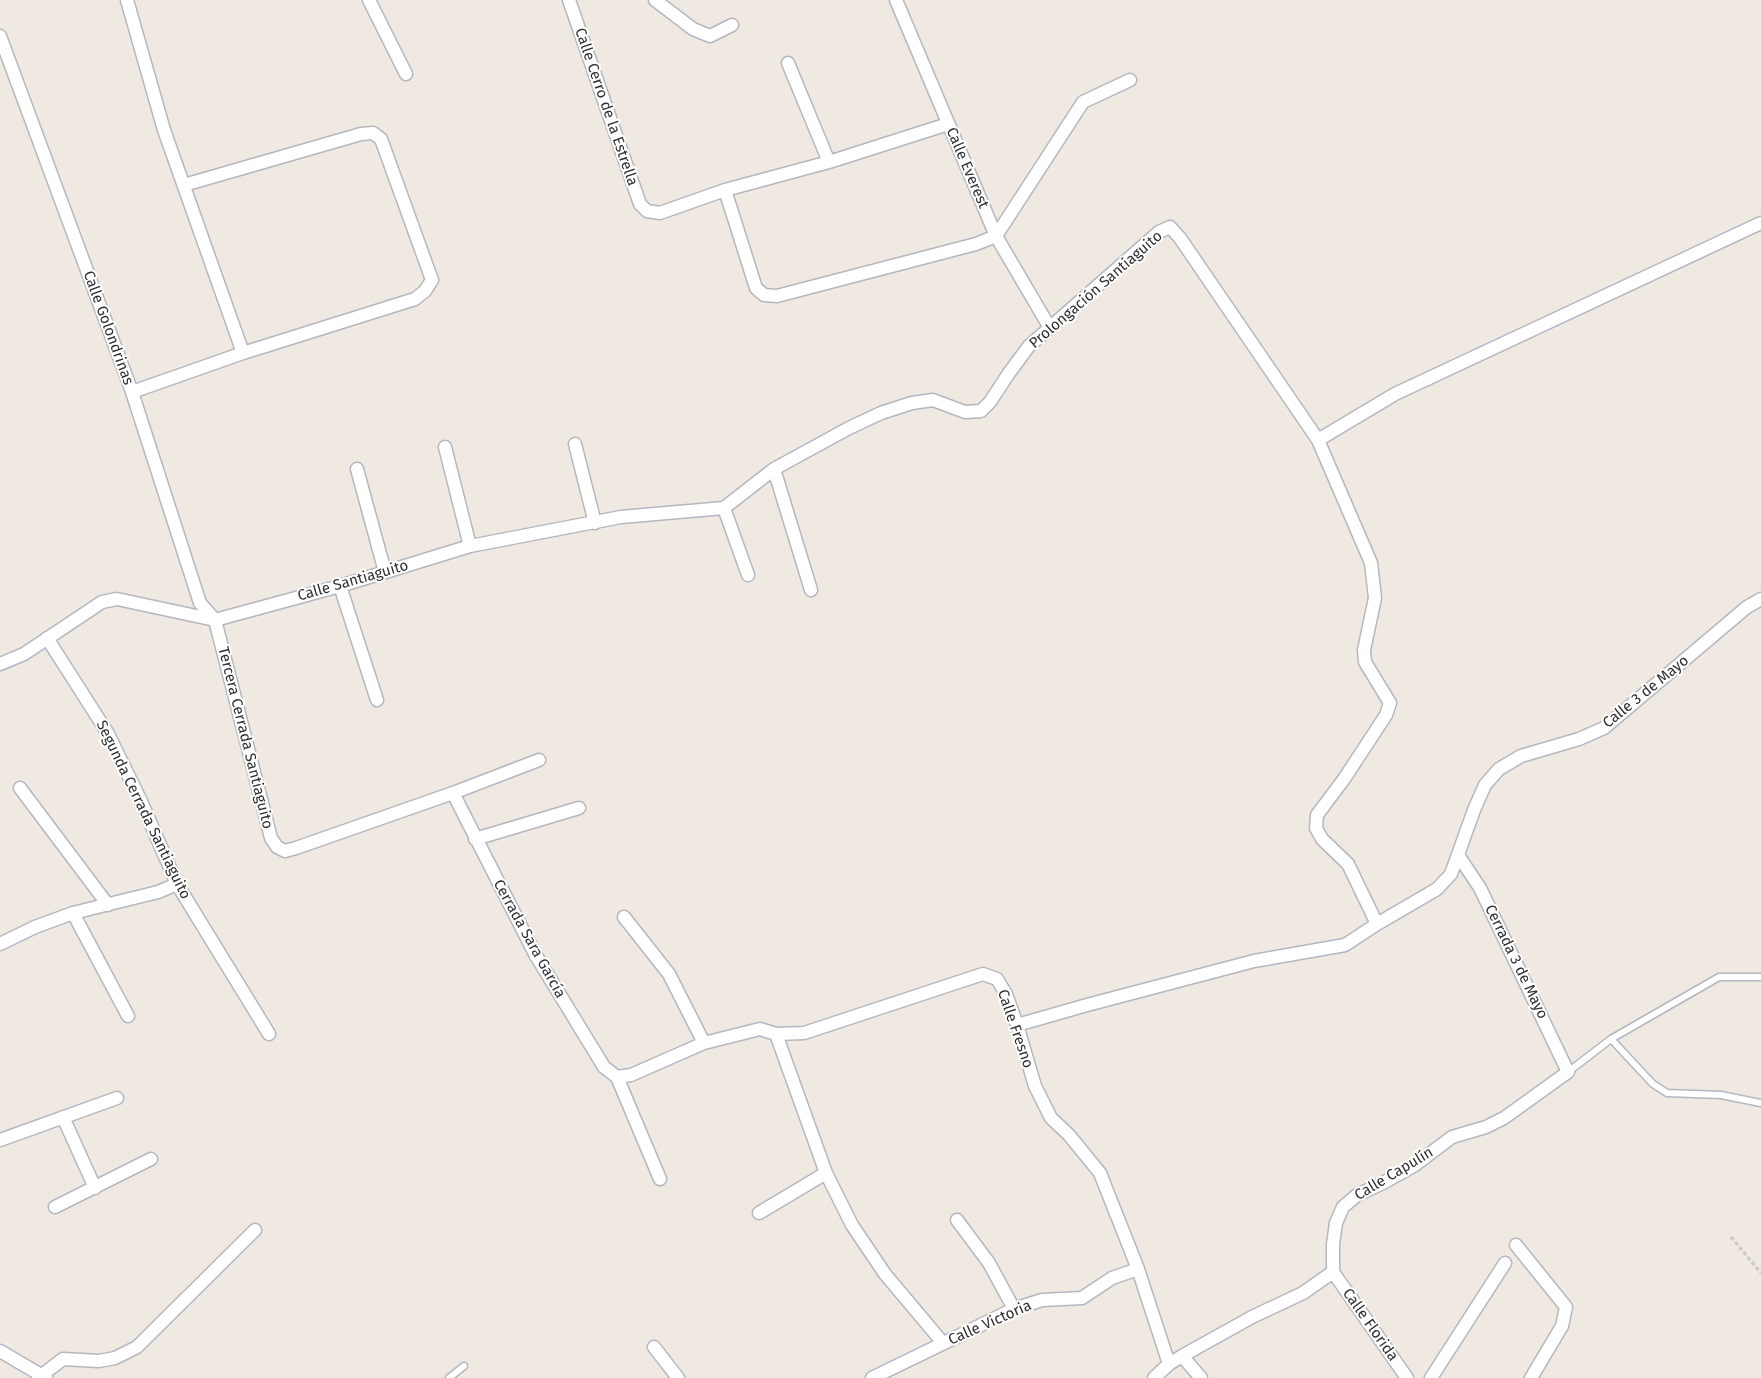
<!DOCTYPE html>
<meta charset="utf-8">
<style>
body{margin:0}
canvas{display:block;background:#efe9e1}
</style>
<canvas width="1761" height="1378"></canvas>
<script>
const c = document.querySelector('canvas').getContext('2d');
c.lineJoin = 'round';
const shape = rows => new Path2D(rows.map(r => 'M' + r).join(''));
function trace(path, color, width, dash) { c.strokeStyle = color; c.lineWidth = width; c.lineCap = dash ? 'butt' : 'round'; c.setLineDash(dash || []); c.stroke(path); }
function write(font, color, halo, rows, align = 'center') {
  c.font = font + ' "Fira Sans",sans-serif'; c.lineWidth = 4; c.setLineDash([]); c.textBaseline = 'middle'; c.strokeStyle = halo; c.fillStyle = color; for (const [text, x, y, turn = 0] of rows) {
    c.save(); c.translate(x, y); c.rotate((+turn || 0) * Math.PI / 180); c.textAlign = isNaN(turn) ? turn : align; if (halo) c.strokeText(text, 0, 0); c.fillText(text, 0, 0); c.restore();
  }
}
const path = shape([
 [1731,1237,1761,1273]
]);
const lane = shape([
 [1611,1039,1653,1084,1667,1093,1721,1095,1761,1103],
 [1568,1072,1611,1039,1719,977,1761,977],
 [449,1378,464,1366]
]);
const street = shape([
 [127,0,164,130,243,353],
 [369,0,406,74],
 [569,0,640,204,647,211,660,213,725,190,829,162,948,124],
 [655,0,693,29,710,36,732,25],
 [896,0,996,236,1050,328],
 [0,36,132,392,200,603,215,620,271,838,277,847,285,851,296,848,453,793,539,760],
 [788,63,829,162],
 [725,190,756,288,764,295,777,296,976,244,996,236,1083,102,1130,80],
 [132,392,243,353,415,299,425,291,432,280,381,139,373,133,361,134,184,185],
 [1318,440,1395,394,1761,223],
 [575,444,595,523],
 [445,447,470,546],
 [357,469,385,572],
 [774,469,811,590],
 [724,508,774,469,849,428,881,413,912,403,933,400,965,412,981,411,990,402,1009,373,1029,346,1159,232,1170,227,1180,238,1318,440,1371,563,1375,598,1364,650,1365,662,1390,703,1386,715,1344,779,1317,815,1316,828,1322,839,1348,864,1377,924],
 [724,508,748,575],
 [340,586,377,700],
 [47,638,107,732,140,799,177,884,269,1034],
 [0,664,24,654,102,602,117,599,215,620,340,586,470,546,621,517,724,508],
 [20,788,108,905],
 [453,793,535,954,604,1067,617,1077,660,1179],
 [475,839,579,808],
 [73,913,128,1016],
 [624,917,669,974,704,1043],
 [0,944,35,927,73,913,158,892,177,884],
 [1017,1025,1087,1005,1254,961,1345,945,1377,924,1437,889,1451,874,1474,810,1485,785,1499,769,1521,756,1579,739,1604,728,1747,607,1761,599],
 [776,1034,826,1173,852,1225,885,1274,943,1343],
 [617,1077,631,1075,704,1043,760,1029,776,1034,804,1033,983,974,997,979,1006,994,1017,1025,1035,1086,1051,1118,1069,1135,1100,1173,1138,1269,1169,1364],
 [63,1117,95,1188],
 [0,1140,117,1098],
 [55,1207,151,1159],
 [759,1213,826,1173],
 [957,1220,989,1263,1014,1309],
 [1516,1245,1566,1307,1562,1326,1531,1378],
 [1333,1272,1407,1378],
 [654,1347,678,1378],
 [0,1351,46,1378],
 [1182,1356,1201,1378],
 [38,1378,63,1359,99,1361,115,1358,137,1347,255,1230],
 [872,1378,1014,1309,1042,1300,1082,1298,1112,1278,1138,1269],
 [1154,1378,1169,1364,1182,1356,1252,1317,1303,1293,1333,1272,1333,1244,1336,1223,1343,1207,1357,1195,1383,1183,1415,1165,1452,1137,1486,1127,1504,1118,1568,1072,1480,888,1458,855],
 [1431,1378,1505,1263]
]);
const streetNames = [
 ["Calle Cerro de la Estrella",606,107,71],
 ["Calle Everest",967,168,67],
 ["Prolongación Santiaguito",1096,290,-41],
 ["Calle Golondrinas",108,328,70],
 ["Calle Santiaguito",353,581,-16],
 ["Calle 3 de Mayo",1646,692,-39],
 ["Tercera Cerrada Santiaguito",245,738,76],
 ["Segunda Cerrada Santiaguito",143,810,64],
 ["Cerrada Sara García",529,939,61],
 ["Cerrada 3 de Mayo",1516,962,64],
 ["Calle Fresno",1015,1029,71],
 ["Calle Capulín",1394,1174,-31],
 ["Calle Victoria",990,1323,-24],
 ["Calle Florida",1370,1325,55]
];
trace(lane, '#b4b7c1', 9);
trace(street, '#b4b7c1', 15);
trace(path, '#c9c9c9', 3, [4, 2.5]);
trace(lane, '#fff', 6);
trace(street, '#fff', 12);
write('15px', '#2e2e2e', '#fff', streetNames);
</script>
